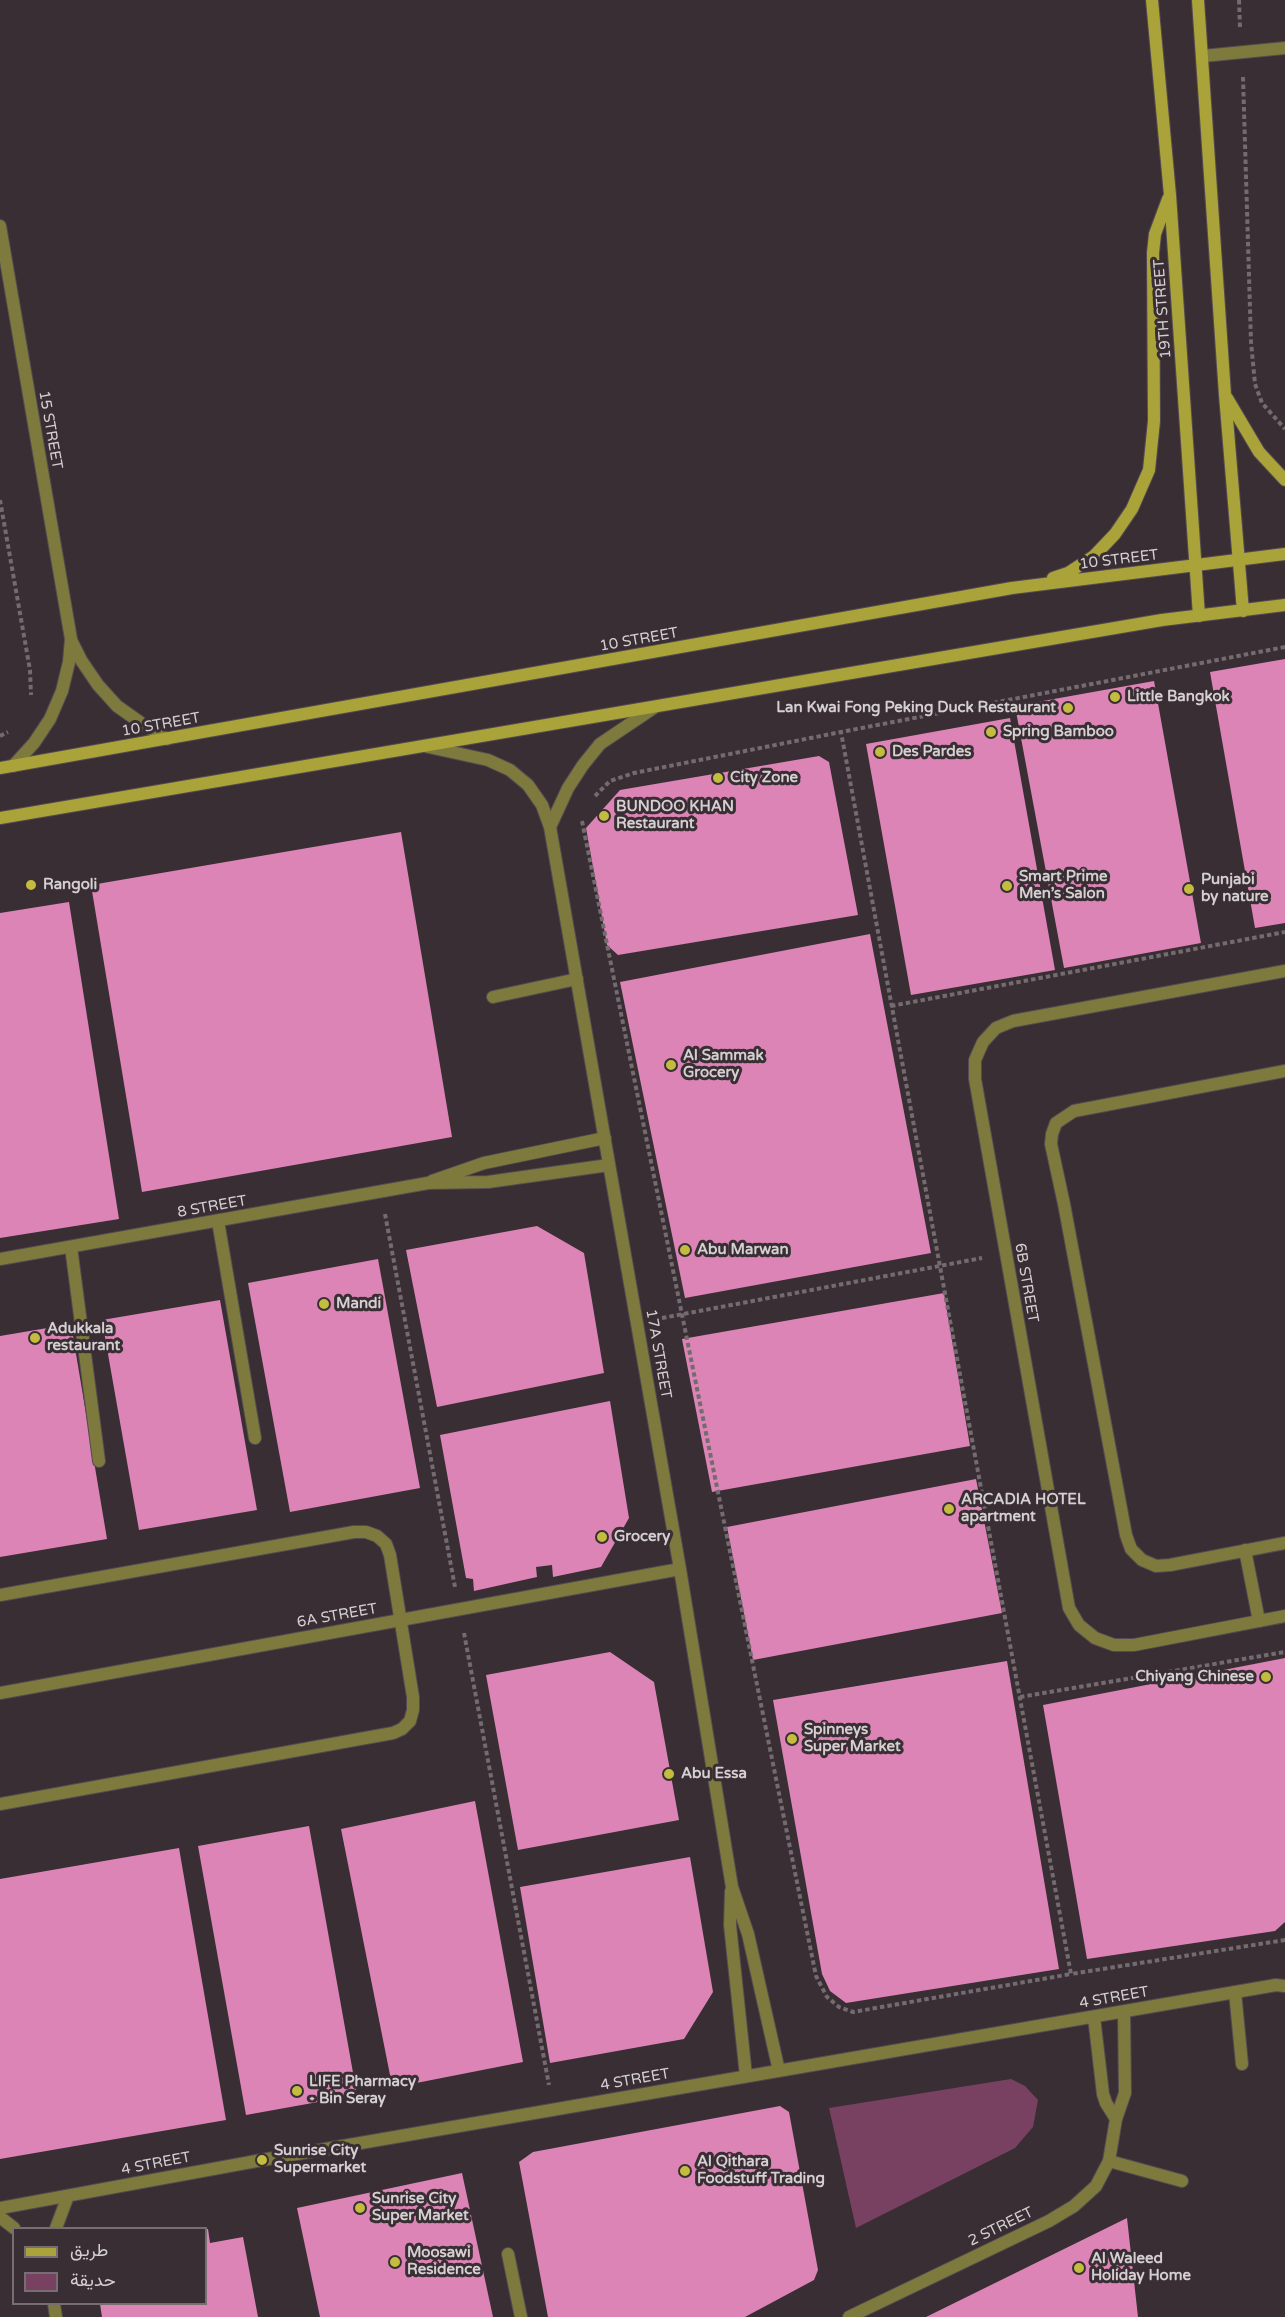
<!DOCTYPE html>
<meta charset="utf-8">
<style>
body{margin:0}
#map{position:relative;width:1285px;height:2317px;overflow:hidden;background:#382e33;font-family:"Varela Round",Vazirmatn,sans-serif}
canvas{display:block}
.legend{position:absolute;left:12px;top:2227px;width:195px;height:78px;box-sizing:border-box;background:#382e33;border:2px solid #776e73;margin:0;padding:8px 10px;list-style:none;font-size:18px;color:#d5cfd2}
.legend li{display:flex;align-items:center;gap:12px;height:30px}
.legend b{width:30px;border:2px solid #776e73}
</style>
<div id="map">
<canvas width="1285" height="2317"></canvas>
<ul class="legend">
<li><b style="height:8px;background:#a9a33a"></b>طريق</li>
<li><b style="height:16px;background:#794161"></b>حديقة</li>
</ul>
</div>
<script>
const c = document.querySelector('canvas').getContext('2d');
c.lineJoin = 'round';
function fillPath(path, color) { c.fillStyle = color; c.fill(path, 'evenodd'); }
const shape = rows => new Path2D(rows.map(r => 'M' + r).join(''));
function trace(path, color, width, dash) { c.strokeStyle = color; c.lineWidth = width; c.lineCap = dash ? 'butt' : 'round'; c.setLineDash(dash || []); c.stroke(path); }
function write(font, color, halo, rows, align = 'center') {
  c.font = font + ' "Varela Round",sans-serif'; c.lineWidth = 6; c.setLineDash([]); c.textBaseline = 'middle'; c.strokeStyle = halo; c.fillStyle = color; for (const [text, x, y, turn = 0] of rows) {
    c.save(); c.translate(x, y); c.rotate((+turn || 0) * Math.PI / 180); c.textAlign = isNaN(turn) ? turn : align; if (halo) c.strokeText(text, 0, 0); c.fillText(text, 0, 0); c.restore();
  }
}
const green = shape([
 [1011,2079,1025,2086,1038,2100,1033,2127,1015,2148,856,2228,829,2108]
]);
const building = shape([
 [1285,659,1285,923,1255,928,1210,672],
 [1154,681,1201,943,1064,968,1015,706],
 [1010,718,1055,970,911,995,866,744],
 [819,756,829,762,858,915,618,955,607,945,586,828,620,790],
 [401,832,452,1137,142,1192,91,885],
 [69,902,119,1219,0,1238,0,913],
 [870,934,931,1253,685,1298,620,982],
 [537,1226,584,1253,604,1373,437,1407,406,1250],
 [378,1259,420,1488,290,1512,248,1283],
 [944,1293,970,1446,712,1492,682,1339],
 [220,1300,257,1510,139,1530,102,1320],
 [71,1324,107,1539,0,1557,0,1336],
 [610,1401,629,1518,601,1567,553,1577,552,1565,536,1567,537,1577,474,1591,473,1579,466,1578,440,1435],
 [976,1479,1002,1613,753,1660,727,1527],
 [610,1652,654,1682,679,1820,518,1850,486,1675],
 [1285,1658,1285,1922,1275,1931,1087,1959,1043,1705],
 [1007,1661,1059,1969,846,2003,830,1991,822,1974,773,1700],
 [475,1801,523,2062,396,2087,391,2080,341,1829],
 [309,1826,357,2095,246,2115,198,1846],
 [179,1848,226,2120,0,2159,0,1879],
 [690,1857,713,1992,684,2039,550,2063,520,1887],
 [780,2106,789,2112,818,2270,814,2280,745,2317,548,2317,519,2162,533,2152],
 [462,2173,493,2317,320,2317,297,2208],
 [1127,2218,1138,2317,926,2317],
 [206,2229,208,2229,210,2243,243,2237,258,2317,102,2317,100,2304,206,2304]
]);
const path = shape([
 [1239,0,1240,28],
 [1243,77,1251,342,1255,384,1262,403,1285,429],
 [0,500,30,670,31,695],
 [1285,647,841,732,1071,1974,1285,1940],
 [0,736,8,732],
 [595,796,610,781,634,773,841,732],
 [582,821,816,1976,827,1997,839,2007,853,2012,1071,1974],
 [891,1006,1285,932],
 [385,1214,455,1587],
 [662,1318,982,1258],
 [464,1633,549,2085],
 [1020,1697,1285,1652]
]);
const lane = shape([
 [1203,56,1285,48],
 [493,997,577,979],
 [1285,1071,1074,1111,1056,1123,1052,1134,1051,1144,1064,1204,1126,1535,1131,1549,1142,1560,1156,1566,1170,1565,1285,1543],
 [218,1221,255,1438],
 [71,1247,99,1461],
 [1245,1550,1259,1621],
 [0,1595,354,1532,366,1532,377,1536,386,1544,390,1555,413,1697,413,1710,410,1721,402,1729,393,1733,0,1804],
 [1235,1992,1242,2064],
 [1109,2161,1182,2181],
 [508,2254,521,2317]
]);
const street = shape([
 [0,226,71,639,69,662,62,691,50,719,34,743,13,766],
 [71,640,81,660,98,685,117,706,141,723,167,739],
 [424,746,488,760,510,770,528,785,542,805,550,827,680,1569,732,1887,748,1934,779,2071],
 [550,827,568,788,583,765,600,744,655,707],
 [1285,971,1013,1021,996,1028,983,1042,975,1060,975,1079,1069,1608,1079,1625,1095,1638,1114,1645,1134,1645,1285,1616],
 [432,1181,484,1163,605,1138],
 [0,1259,428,1183,488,1182,609,1165],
 [0,1693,680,1569],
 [731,1891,730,1925,746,2076],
 [1094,2017,1103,2094,1106,2103,1116,2119],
 [0,2208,262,2160,1276,1985,1285,1986],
 [0,2217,14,2228],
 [56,2228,68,2196],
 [54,2304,56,2317],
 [849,2317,1049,2221,1074,2206,1096,2186,1109,2161,1116,2119,1125,2093,1124,2012]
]);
const secondary = shape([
 [1152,0,1170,195,1199,616],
 [1198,0,1225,395,1243,611],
 [1227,398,1259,452,1285,480],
 [1053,578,1068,573,1094,556,1115,534,1132,509,1149,470,1154,421,1153,253,1155,234,1168,199],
 [0,768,1012,588,1285,554],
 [0,818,1162,620,1285,605]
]);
const markers = [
 [1115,697,6,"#c4bc3e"],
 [1068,708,6,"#c4bc3e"],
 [991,732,6,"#c4bc3e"],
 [880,752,6,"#c4bc3e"],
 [718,778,6,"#c4bc3e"],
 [604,816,6,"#c4bc3e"],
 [31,885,6,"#c4bc3e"],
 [1007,886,6,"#c4bc3e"],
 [1189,889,6,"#c4bc3e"],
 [671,1065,6,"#c4bc3e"],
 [685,1250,6,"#c4bc3e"],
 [324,1304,6,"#c4bc3e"],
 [35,1338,6,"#c4bc3e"],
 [949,1509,6,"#c4bc3e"],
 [602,1537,6,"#c4bc3e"],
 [1266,1677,6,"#c4bc3e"],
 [792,1739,6,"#c4bc3e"],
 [669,1774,6,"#c4bc3e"],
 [297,2091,6,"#c4bc3e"],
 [262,2160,6,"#c4bc3e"],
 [685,2171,6,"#c4bc3e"],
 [360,2208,6,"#c4bc3e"],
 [395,2262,6,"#c4bc3e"],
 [1079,2268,6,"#c4bc3e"]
];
const streetNames = [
 ["19TH STREET",1163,309,-94],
 ["15 STREET",50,430,80],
 ["10 STREET",1119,560,-7],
 ["10 STREET",639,640,-10],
 ["10 STREET",161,725,-10],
 ["8 STREET",212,1207,-10],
 ["6B STREET",1026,1283,80],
 ["17A STREET",658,1354,80],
 ["6A STREET",337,1616,-10],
 ["4 STREET",1114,1998,-10],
 ["4 STREET",635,2080,-10],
 ["4 STREET",156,2164,-11],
 ["2 STREET",1001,2227,-26]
];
const poiNames = [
 ["Little Bangkok",1127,697],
 ["Lan Kwai Fong Peking Duck Restaurant",1056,708,"right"],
 ["Spring Bamboo",1003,732],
 ["Des Pardes",892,752],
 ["City Zone",730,778],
 ["BUNDOO KHAN",616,807],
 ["Restaurant",616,824],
 ["Smart Prime",1019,877],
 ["Men’s Salon",1019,894],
 ["Punjabi",1201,880],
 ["by nature",1201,897],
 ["Rangoli",43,885],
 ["Al Sammak",683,1056],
 ["Grocery",683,1073],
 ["Abu Marwan",697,1250],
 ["Mandi",336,1304],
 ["Adukkala",47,1329],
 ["restaurant",47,1346],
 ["ARCADIA HOTEL",961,1500],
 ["apartment",961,1517],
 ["Grocery",614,1537],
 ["Chiyang Chinese",1254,1677,"right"],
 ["Spinneys",804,1730],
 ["Super Market",804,1747],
 ["Abu Essa",681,1774],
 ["LIFE Pharmacy",309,2082],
 ["- Bin Seray",309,2099],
 ["Sunrise City",274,2151],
 ["Supermarket",274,2168],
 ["Al Qithara",697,2162],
 ["Foodstuff Trading",697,2179],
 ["Sunrise City",372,2199],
 ["Super Market",372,2216],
 ["Moosawi",407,2253],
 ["Residence",407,2270],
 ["Al Waleed",1091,2259],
 ["Holiday Home",1091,2276]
];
fillPath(green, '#794161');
fillPath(building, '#dc84b6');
trace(lane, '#544b50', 14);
trace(street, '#544b50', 14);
trace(secondary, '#544b50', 14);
trace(path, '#736b6f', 4, [4.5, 3]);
trace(lane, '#7e7a3d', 12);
trace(street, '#7e7a3d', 12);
trace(secondary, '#a9a33a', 12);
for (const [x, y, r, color] of markers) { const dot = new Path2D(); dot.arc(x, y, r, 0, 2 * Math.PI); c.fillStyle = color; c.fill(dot); trace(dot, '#382e33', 2); }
write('15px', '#d5cfd2', '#382e33', streetNames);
write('bold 15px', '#d5cfd2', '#382e33', poiNames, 'left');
</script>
